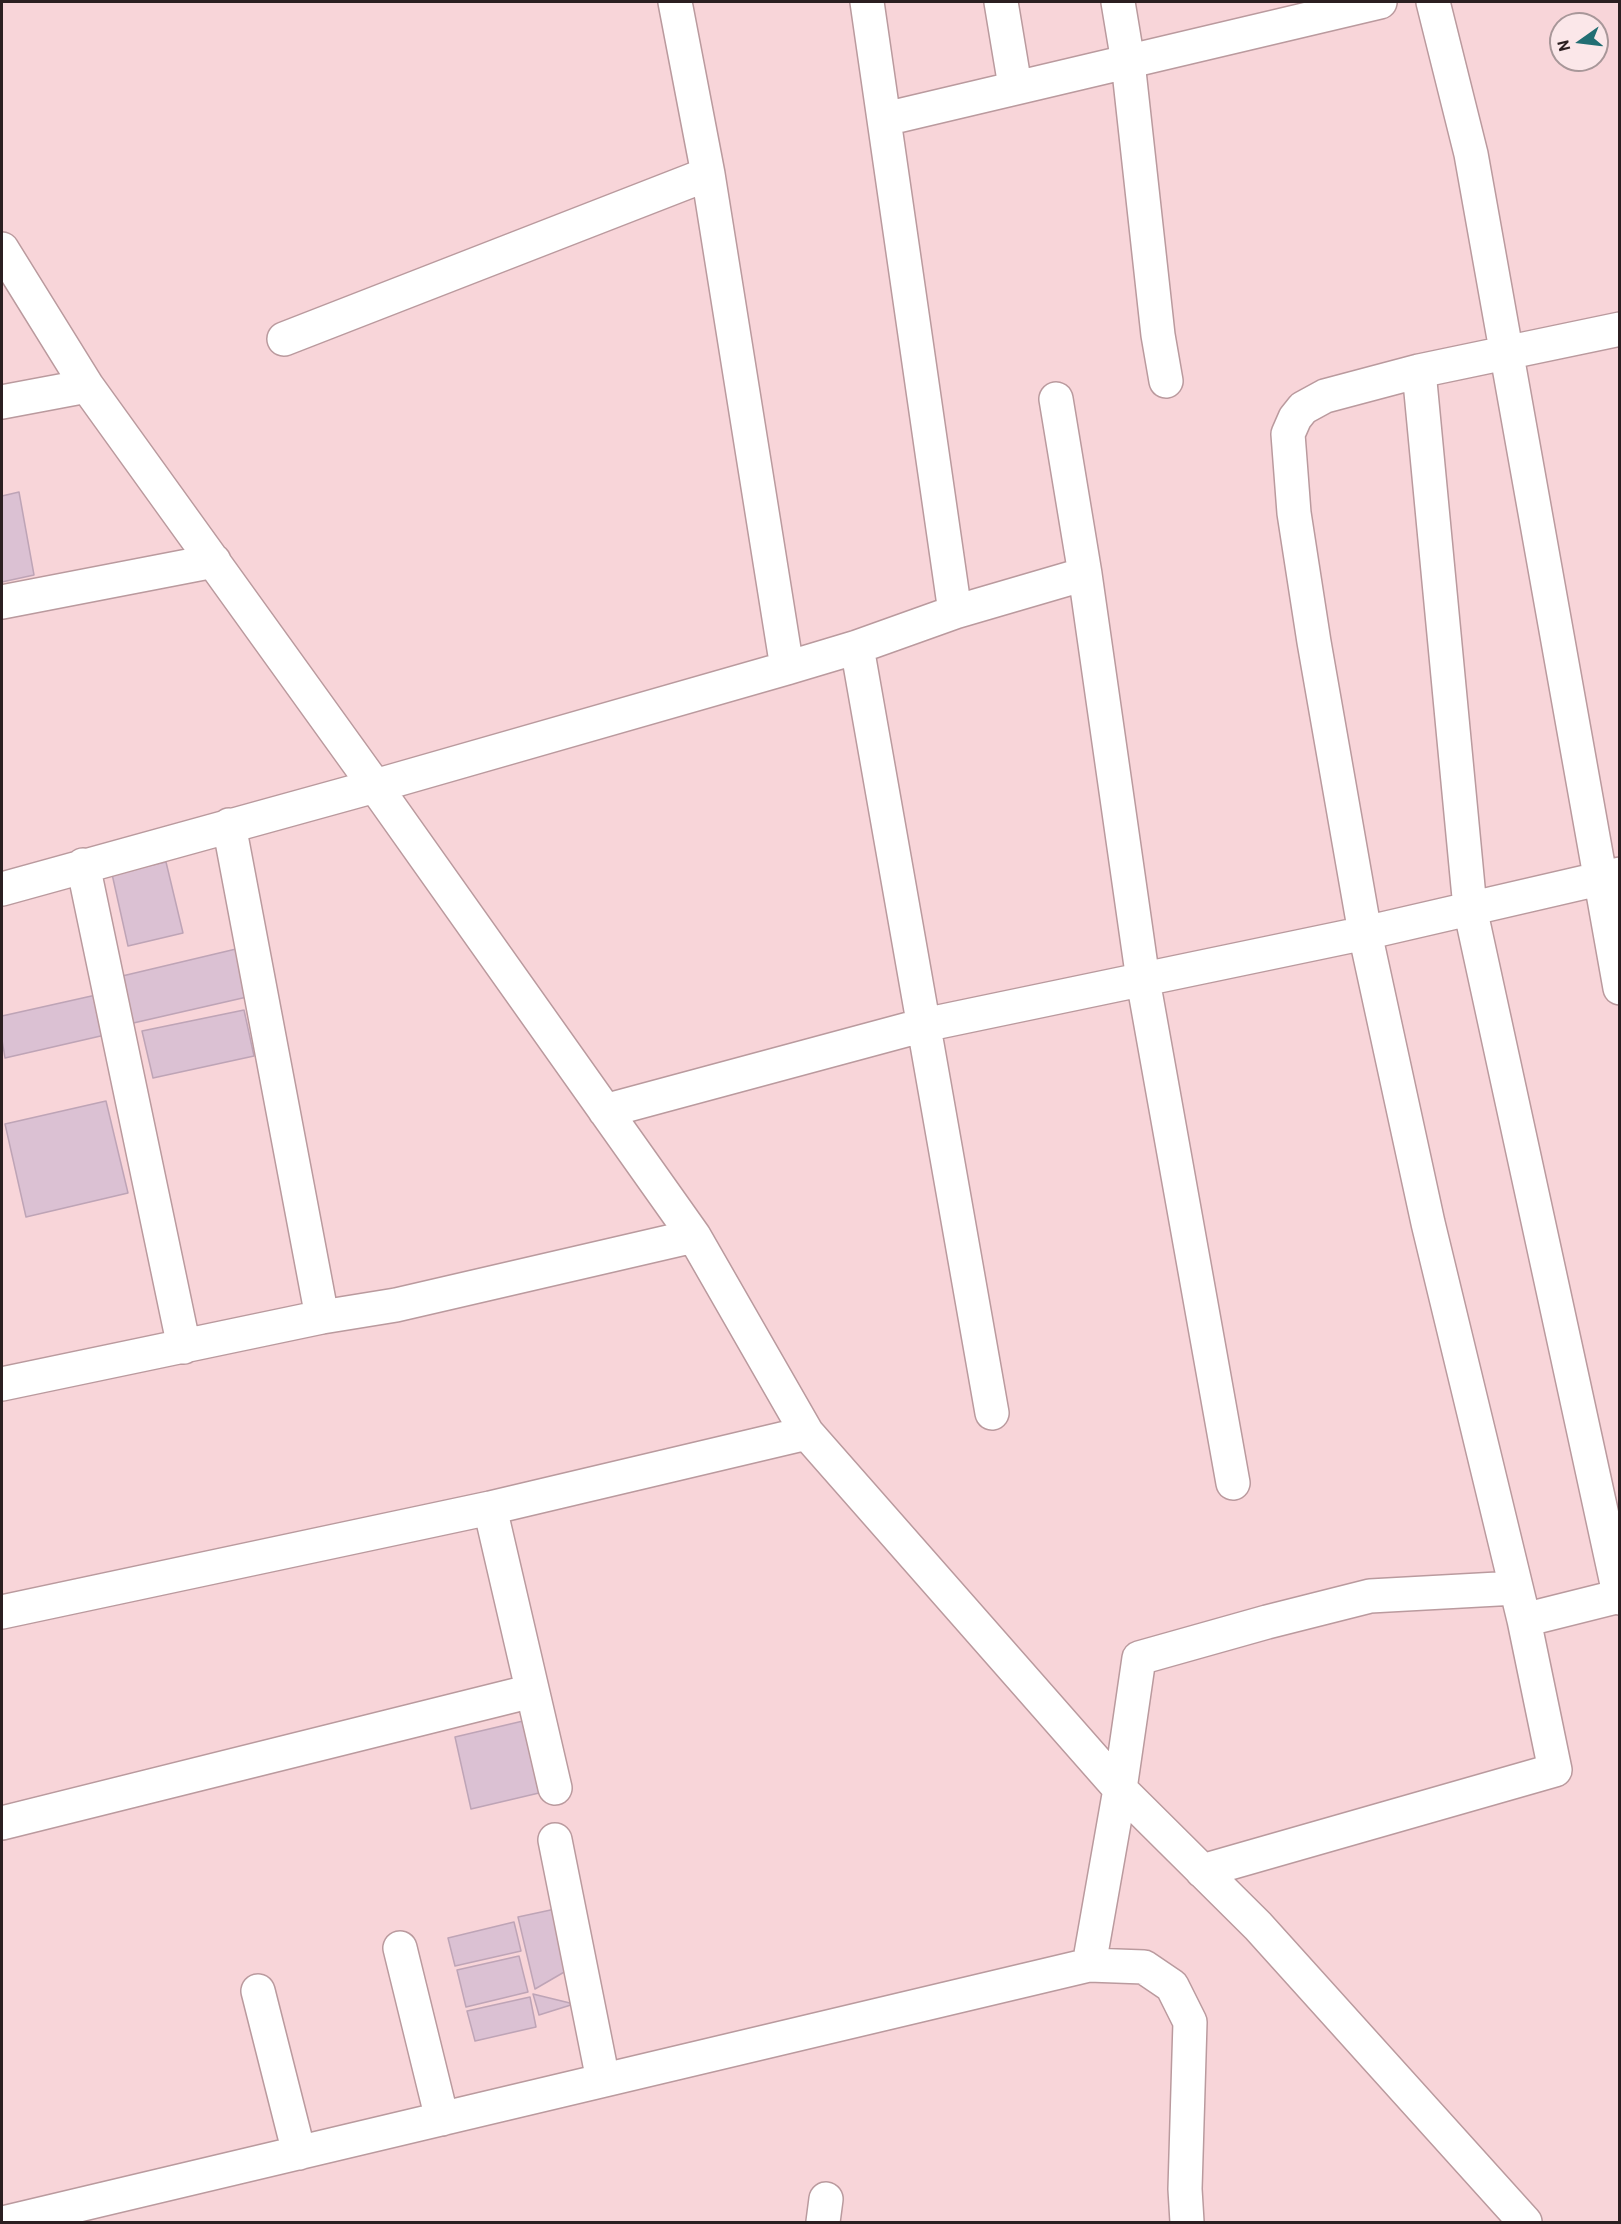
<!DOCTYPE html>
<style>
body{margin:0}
#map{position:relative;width:1621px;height:2224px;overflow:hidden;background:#f8d5d9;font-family:Barlow,sans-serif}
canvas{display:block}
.frame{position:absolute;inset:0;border:3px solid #2b1f21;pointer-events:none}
.north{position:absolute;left:1549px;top:12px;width:60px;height:60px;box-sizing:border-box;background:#fbe7e9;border:2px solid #a89799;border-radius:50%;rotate:256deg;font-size:16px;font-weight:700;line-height:24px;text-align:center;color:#2b1f21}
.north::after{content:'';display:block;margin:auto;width:21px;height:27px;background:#226e73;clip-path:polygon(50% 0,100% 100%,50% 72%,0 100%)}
</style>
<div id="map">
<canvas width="1621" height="2224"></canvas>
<div class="frame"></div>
<div class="north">N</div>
</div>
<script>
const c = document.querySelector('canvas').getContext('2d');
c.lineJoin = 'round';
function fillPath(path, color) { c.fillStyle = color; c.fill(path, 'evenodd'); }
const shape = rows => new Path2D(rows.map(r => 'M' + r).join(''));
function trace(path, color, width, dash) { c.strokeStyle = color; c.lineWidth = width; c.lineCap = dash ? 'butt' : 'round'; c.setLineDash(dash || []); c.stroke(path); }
const building = shape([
 [19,492,34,575,2,582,2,496,19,492],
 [166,862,183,933,128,946,112,874,166,862],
 [236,949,247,997,129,1024,118,977,236,949],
 [96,995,105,1035,5,1058,2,1040,2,1016,96,995],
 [244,1010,254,1056,153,1078,142,1031,244,1010],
 [106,1101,128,1193,26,1217,5,1124,106,1101],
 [523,1721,539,1793,471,1809,455,1737,523,1721],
 [560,1908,566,1971,535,1989,518,1917,560,1908],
 [514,1922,521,1951,455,1966,448,1938,514,1922],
 [519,1956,528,1992,466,2007,457,1970,519,1956],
 [533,1994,574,2004,539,2015,533,1994],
 [530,1997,536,2027,475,2041,467,2011,530,1997]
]);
const minor = shape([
 [675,2,708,174,787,668],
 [867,2,955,612],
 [1001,2,1015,86],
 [1118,2,1128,62,1158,335,1166,381],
 [1433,2,1471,154,1620,988],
 [885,119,1380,2],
 [2,249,87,386,375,786,694,1236,807,1433,1120,1789,1258,1926,1525,2222],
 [284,339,708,174],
 [1419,371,1470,908,1620,1598],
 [1056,399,1085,574,1143,980,1233,1483],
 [2,402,87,386],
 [2,602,214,561],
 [857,647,992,1413],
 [229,825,322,1317],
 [83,865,184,1347],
 [2,889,375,786,787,668,857,647,955,612,1085,574],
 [605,1111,924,1025,1365,933,1620,874],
 [2,1384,322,1317,396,1305,694,1236],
 [490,1508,555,1788],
 [2,1612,490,1508,807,1433],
 [1524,1620,1620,1596],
 [2,1823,532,1691],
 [555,1840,603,2080],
 [1202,1871,1555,1770,1524,1620,1428,1223,1365,933,1314,642,1294,513,1288,434,1295,418,1303,408,1325,396,1419,371,1620,329],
 [400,1948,442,2119],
 [1089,1965,1144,1967,1172,1986,1190,2022,1185,2189,1187,2222],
 [258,1991,299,2153],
 [7,2222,1089,1965,1120,1789,1139,1658,1267,1622,1370,1596,1516,1588],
 [823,2222,826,2199]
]);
fillPath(building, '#dbc1d3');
trace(building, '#bea4b6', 1.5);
trace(minor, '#ba9a9e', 36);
trace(minor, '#fff', 33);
</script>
